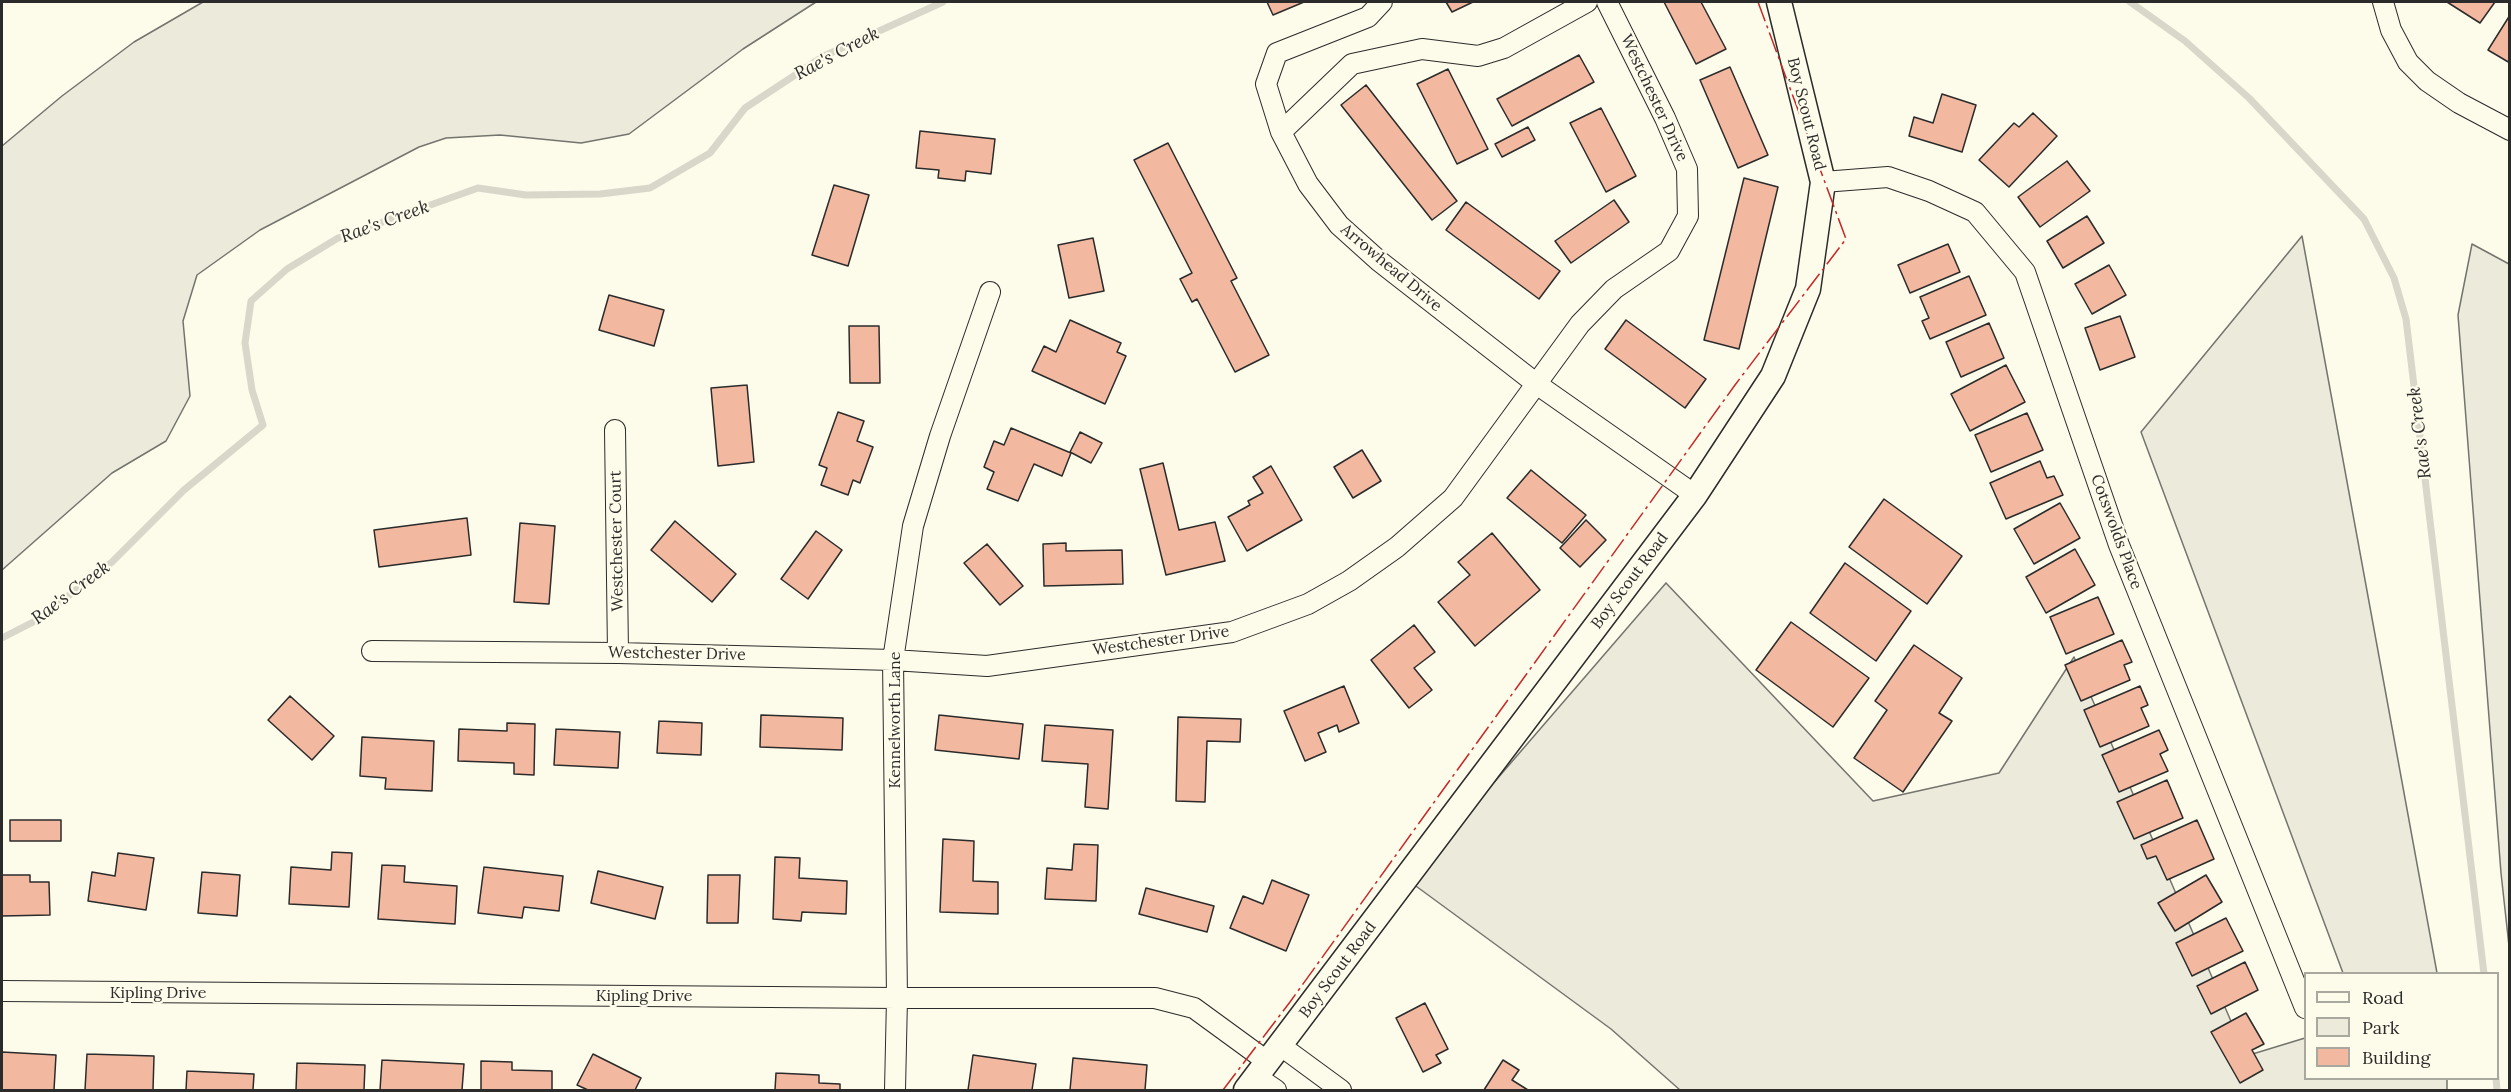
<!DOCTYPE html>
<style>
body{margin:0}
#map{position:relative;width:2511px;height:1092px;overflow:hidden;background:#fdfbea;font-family:Lora,serif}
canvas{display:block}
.frame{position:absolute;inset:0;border:3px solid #2b2b2b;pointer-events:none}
.legend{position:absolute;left:2304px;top:972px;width:195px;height:108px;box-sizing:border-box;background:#fdfbea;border:2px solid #a9a89e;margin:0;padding:8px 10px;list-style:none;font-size:18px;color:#2b2b2b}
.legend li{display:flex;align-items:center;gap:12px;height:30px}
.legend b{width:30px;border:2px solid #a9a89e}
</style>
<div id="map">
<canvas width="2511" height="1092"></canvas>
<div class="frame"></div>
<ul class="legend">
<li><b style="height:8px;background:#fdfbea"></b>Road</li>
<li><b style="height:16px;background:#ecebdb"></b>Park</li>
<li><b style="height:16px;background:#f2b8a0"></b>Building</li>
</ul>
</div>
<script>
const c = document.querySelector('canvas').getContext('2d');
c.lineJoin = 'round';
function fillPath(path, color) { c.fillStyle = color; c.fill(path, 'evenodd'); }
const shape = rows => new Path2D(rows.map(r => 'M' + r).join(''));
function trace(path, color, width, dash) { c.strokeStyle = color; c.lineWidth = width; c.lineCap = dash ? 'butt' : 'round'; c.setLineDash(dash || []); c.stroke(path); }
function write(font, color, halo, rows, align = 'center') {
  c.font = font + ' Lora,serif'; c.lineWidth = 4.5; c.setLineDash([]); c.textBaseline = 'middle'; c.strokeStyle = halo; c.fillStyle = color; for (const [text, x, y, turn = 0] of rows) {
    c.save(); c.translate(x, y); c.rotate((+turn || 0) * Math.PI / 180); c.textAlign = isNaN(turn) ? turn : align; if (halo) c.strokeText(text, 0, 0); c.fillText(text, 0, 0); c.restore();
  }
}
const green = shape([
 [203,2,816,2,743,49,629,134,581,143,500,135,446,138,419,147,260,230,197,275,183,321,190,396,166,441,112,473,2,570,2,146,62,96,134,42,203,2],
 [2302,236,2437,973,2343,973,2141,432,2302,236],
 [2472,244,2509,264,2509,946,2501,873,2458,315,2472,244],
 [1666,583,1873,801,1999,773,2074,657,2246,1056,2305,1038,2306,1078,2447,1079,2447,1090,1680,1090,1611,1029,1409,881,1666,583]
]);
const stream = shape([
 [2130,2,2185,41,2249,98,2364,219,2394,278,2406,319,2484,974],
 [2,638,37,620,112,562,184,490,263,425,252,390,245,343,251,301,287,269,338,238,478,188,526,195,600,194,650,188,710,153,745,108,824,56,943,2],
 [2496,1078,2497,1090]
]);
const building = shape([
 [1267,2,1304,2,1273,15,1267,2],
 [1446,2,1473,2,1452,12,1446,2],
 [1664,2,1701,2,1726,49,1696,64,1664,2],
 [2447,2,2495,2,2480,23,2447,2],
 [2510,15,2510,63,2488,50,2510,15],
 [1579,55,1594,82,1512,126,1497,99,1579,55],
 [1730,67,1768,155,1738,168,1700,80,1730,67],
 [1448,69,1488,149,1457,164,1417,84,1448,69],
 [1366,85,1457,201,1432,220,1341,105,1366,85],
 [1942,94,1976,105,1962,152,1909,136,1914,117,1933,123,1942,94],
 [1601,108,1636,176,1606,192,1570,123,1601,108],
 [2033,113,2057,136,2009,187,1979,160,2014,123,2019,127,2033,113],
 [1528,127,1535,140,1502,157,1495,144,1528,127],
 [920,131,995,139,991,174,966,171,965,181,938,178,939,170,916,168,920,131],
 [1168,143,1237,278,1231,281,1269,355,1235,372,1197,299,1192,302,1180,279,1192,273,1134,160,1168,143],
 [2067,161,2090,191,2040,227,2018,197,2067,161],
 [1744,178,1778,187,1739,349,1704,340,1744,178],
 [834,185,869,195,848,266,812,255,834,185],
 [1614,200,1629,222,1571,263,1555,241,1614,200],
 [1466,202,1560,271,1539,299,1446,230,1466,202],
 [2087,216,2104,243,2063,268,2047,241,2087,216],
 [1093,238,1104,291,1069,298,1058,245,1093,238],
 [1948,244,1960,272,1910,293,1898,265,1948,244],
 [2109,265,2126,295,2092,314,2075,284,2109,265],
 [1969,276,1986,315,1930,339,1922,321,1929,318,1920,297,1969,276],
 [609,295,664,310,654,346,599,330,609,295],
 [2120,316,2135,357,2100,370,2085,328,2120,316],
 [1070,320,1121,343,1117,352,1126,356,1105,404,1032,371,1044,346,1056,352,1070,320],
 [1626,320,1706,379,1685,408,1605,349,1626,320],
 [1989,323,2004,358,1961,377,1946,342,1989,323],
 [849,326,879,326,880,383,850,383,849,326],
 [2006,365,2025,402,1970,431,1951,394,2006,365],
 [747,385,754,462,718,466,711,388,747,385],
 [838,412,864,421,857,441,873,447,860,483,853,480,848,495,821,485,827,468,819,465,838,412],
 [2027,413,2043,450,1991,472,1975,435,2027,413],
 [1011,428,1071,453,1062,476,1034,464,1018,501,987,489,994,472,984,467,994,441,1004,445,1011,428],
 [1080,432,1102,443,1091,463,1070,452,1080,432],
 [1362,450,1381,481,1353,498,1334,467,1362,450],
 [2040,461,2047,478,2054,476,2063,495,2006,519,1990,483,2040,461],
 [1163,463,1179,530,1215,522,1225,561,1166,575,1140,469,1163,463],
 [1271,466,1302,520,1247,551,1228,517,1250,505,1248,501,1263,493,1253,477,1271,466],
 [1531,470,1586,515,1562,543,1507,498,1531,470],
 [1884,499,1962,556,1927,604,1849,547,1884,499],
 [2060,503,2080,538,2034,564,2014,529,2060,503],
 [467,518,471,555,379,567,374,530,467,518],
 [1586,520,1606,540,1580,567,1560,548,1586,520],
 [675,521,736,574,712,602,651,550,675,521],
 [520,523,555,526,549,604,514,602,520,523],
 [816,531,842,550,808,599,781,579,816,531],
 [1492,533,1540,590,1475,646,1438,602,1470,575,1458,562,1492,533],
 [1066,543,1066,551,1122,550,1123,584,1044,586,1043,544,1066,543],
 [987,544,1023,586,1000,605,964,563,987,544],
 [2075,549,2095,585,2046,613,2026,577,2075,549],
 [1845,563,1911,611,1876,661,1810,613,1845,563],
 [2098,597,2114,634,2066,654,2050,617,2098,597],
 [1791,622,1869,678,1833,727,1756,670,1791,622],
 [1414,625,1435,652,1414,668,1432,690,1409,708,1371,660,1414,625],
 [2122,640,2132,662,2124,665,2130,680,2081,701,2065,665,2122,640],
 [1914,645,1962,678,1939,713,1952,721,1903,792,1854,758,1887,710,1875,701,1914,645],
 [1344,686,1359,723,1339,732,1337,725,1318,733,1326,752,1305,761,1284,711,1344,686],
 [2140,686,2148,705,2141,708,2149,726,2100,747,2084,710,2140,686],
 [290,696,334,736,312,760,268,720,290,696],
 [761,715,843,718,842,750,760,747,761,715],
 [939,715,1023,724,1019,759,935,750,939,715],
 [1178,717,1241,719,1240,742,1207,741,1205,802,1176,801,1178,717],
 [659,721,702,723,701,755,657,753,659,721],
 [507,723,535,724,534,775,514,774,514,763,458,761,459,729,507,731,507,723],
 [1045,725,1113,730,1108,809,1085,807,1088,764,1042,761,1045,725],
 [556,729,620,732,618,768,554,765,556,729],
 [2159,730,2168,750,2160,754,2168,771,2119,792,2102,755,2159,730],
 [362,737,434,741,432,791,385,789,386,778,360,776,362,737],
 [2167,780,2183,818,2134,839,2117,802,2167,780],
 [10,820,61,820,61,841,10,841,10,820],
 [2197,820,2214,859,2167,880,2156,856,2147,859,2141,845,2197,820],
 [943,839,974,841,973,881,998,882,998,914,940,912,943,839],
 [1074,844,1098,845,1096,901,1045,899,1047,868,1072,870,1074,844],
 [332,852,352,853,349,907,289,904,291,867,331,870,332,852],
 [118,853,154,858,146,910,88,901,92,872,115,876,118,853],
 [775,857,800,858,799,878,847,881,846,914,802,912,801,921,773,919,775,857],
 [382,865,405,866,404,882,457,886,455,924,378,919,382,865],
 [484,867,563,876,559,911,524,907,522,918,478,913,484,867],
 [598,871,663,887,655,919,591,903,598,871],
 [202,872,240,875,237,916,198,913,202,872],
 [2,875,30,875,30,882,49,882,50,915,2,916,2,875],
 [708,875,740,875,738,923,707,923,708,875],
 [2206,875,2222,902,2175,931,2158,903,2206,875],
 [1272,880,1309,895,1286,951,1230,928,1243,896,1263,904,1272,880],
 [1146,888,1214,906,1207,932,1139,914,1146,888],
 [2226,918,2243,951,2192,976,2176,943,2226,918],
 [2245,962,2258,990,2211,1014,2197,986,2245,962],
 [1425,1003,1448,1049,1436,1055,1441,1063,1423,1072,1396,1018,1425,1003],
 [2246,1013,2264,1044,2252,1050,2263,1070,2240,1083,2211,1032,2246,1013],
 [2,1052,56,1055,54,1090,2,1090,2,1052],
 [87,1054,154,1056,153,1090,85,1090,87,1054],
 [593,1054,641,1078,635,1090,588,1090,577,1085,593,1054],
 [973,1055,1036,1064,1032,1090,968,1090,973,1055],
 [1073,1058,1147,1065,1145,1090,1070,1090,1073,1058],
 [382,1060,464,1064,462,1090,380,1090,382,1060],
 [1503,1060,1519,1070,1512,1080,1528,1090,1484,1090,1503,1060],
 [481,1061,512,1062,512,1070,552,1071,552,1090,481,1090,481,1061],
 [297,1063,365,1065,364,1090,296,1090,297,1063],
 [187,1071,254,1074,253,1090,186,1090,187,1071],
 [776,1073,819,1075,819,1083,840,1084,840,1090,775,1090,776,1073]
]);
const minor = shape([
 [1382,2,1368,17,1277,53,1266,84,1281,132,1308,184,1339,225,1379,261,1538,385,1695,495],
 [2383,2,2391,30,2408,62,2427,81,2459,103,2510,130],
 [1281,132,1352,64,1422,49,1478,56,1504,48,1587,2],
 [1823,182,1888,177,1929,191,1975,212,2025,272,2119,545,2305,1008],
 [615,430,618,653],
 [372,651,618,653,893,660,987,666,1232,632,1308,604,1349,581,1397,547,1453,498,1580,324,1614,289,1669,251,1688,216,1687,169,1665,118,1607,2],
 [2,991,897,998,1155,998,1194,1008,1268,1062],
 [1281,1046,1341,1090],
 [1257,1077,1276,1090],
 [895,1090,897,998,893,660,913,526,940,436,990,292]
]);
const tertiary = shape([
 [1246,1090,1695,495,1773,376,1808,289,1823,182,1779,2]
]);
const power = shape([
 [1223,1090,1290,1002,1735,385,1846,239,1758,2]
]);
const streetNames = [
 ["Westchester Drive",1654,98,65],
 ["Boy Scout Road",1806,114,76],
 ["Arrowhead Drive",1391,268,40],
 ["Cotswolds Place",2116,532,70],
 ["Westchester Court",617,541,-91],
 ["Boy Scout Road",1630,581,-53],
 ["Westchester Drive",1161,641,-8],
 ["Westchester Drive",677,654,1],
 ["Kennelworth Lane",895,720,-90],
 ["Boy Scout Road",1338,970,-53],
 ["Kipling Drive",158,993],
 ["Kipling Drive",644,996]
];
const waterNames = [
 ["Rae's Creek",837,54,-28],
 ["Rae's Creek",385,222,-20],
 ["Rae's Creek",2420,433,-97],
 ["Rae's Creek",71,593,-37]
];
fillPath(green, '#ecebdb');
trace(green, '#74746e', 1.5);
trace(stream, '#d8d7c9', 7);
fillPath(building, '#f2b8a0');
trace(building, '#2b2b2b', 1.5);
trace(minor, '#2b2b2b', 22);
trace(tertiary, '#2b2b2b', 27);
trace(minor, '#fdfbea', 20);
trace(tertiary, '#fdfbea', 24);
trace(power, '#c62828', 1.5, [21, 4.5, 3, 4.5]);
write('16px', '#2b2b2b', '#fdfbea', streetNames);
write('italic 18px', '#2b2b2b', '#fdfbea', waterNames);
</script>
